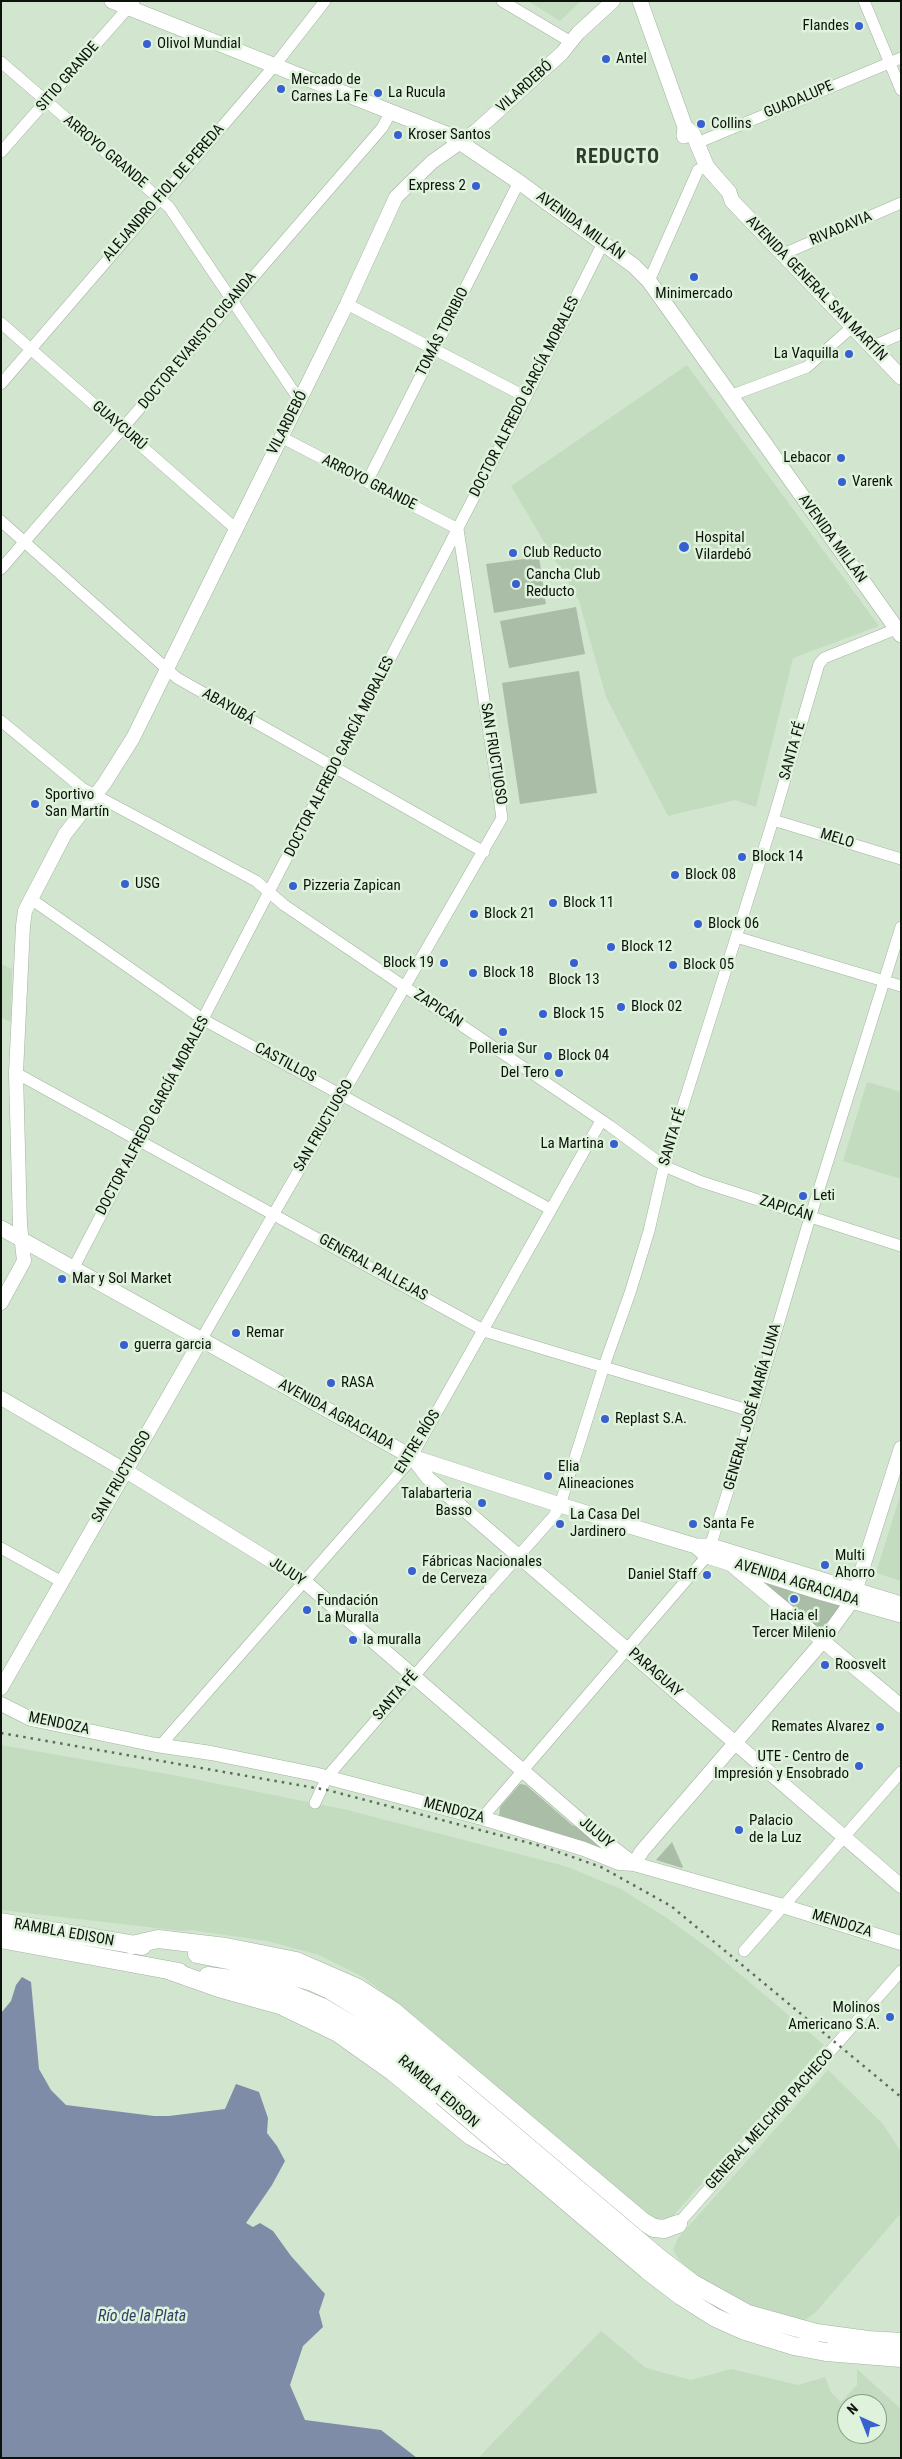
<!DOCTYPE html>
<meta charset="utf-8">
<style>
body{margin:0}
#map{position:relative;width:902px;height:2459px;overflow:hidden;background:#d1e5cf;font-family:"Roboto Condensed",sans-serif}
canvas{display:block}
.frame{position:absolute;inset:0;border:2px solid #0c130b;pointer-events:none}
.north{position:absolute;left:837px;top:2394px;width:50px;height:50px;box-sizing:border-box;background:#dff2dc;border:1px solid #8b9988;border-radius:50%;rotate:316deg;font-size:14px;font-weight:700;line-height:20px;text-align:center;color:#0c130b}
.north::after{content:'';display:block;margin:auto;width:18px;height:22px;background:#3760d1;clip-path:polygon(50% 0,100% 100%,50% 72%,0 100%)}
</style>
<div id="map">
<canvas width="902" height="2459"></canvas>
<div class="frame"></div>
<div class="north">N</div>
</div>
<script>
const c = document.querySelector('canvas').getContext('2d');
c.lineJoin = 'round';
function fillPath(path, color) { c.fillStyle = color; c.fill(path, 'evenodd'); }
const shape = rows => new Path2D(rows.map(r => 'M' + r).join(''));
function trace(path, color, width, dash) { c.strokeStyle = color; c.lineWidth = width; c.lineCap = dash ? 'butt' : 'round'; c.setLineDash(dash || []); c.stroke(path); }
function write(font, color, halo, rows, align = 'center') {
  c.font = font + ' "Roboto Condensed",sans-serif'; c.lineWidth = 5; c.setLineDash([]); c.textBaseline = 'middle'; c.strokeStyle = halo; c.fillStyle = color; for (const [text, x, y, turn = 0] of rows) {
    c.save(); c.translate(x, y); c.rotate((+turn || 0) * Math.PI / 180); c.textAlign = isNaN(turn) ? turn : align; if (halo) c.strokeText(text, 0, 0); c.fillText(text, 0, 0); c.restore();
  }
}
const built = shape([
 [528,1,581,1,560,21],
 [687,365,879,626,793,658,756,807,735,800,668,816,606,697,579,601,511,486],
 [1,964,12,969,11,1022,1,1018],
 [867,1082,901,1092,901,1179,843,1161],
 [901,1493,901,1581,876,1573],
 [1,1745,184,1777,343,1809,565,1866,621,1889,667,1918,716,1954,824,2045,659,2232,411,2014,363,1977,319,1955,267,1941,190,1930,182,1931,1,1910],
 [828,2070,883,2124,901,2152,901,2213,815,2313,799,2324,784,2324,700,2278,681,2262,673,2250,678,2238],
 [601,2331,646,2368,691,2380,731,2369,798,2385,825,2377,831,2392,841,2402,857,2385,857,2369,901,2409,901,2458,478,2458],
 [847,2404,877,2404,877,2434,847,2434]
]);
const green = shape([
 [539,557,546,604,494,613,486,564],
 [576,607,585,654,509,668,500,621],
 [579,671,597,793,520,804,502,683],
 [760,1579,839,1605,839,1607,821,1633],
 [520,1784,526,1785,572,1825,582,1829,603,1846,599,1848,499,1817,500,1807],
 [672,1842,683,1867,682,1868,656,1860]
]);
const water = shape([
 [22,1977,31,1982,39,2069,51,2090,66,2105,154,2116,169,2116,225,2109,236,2084,259,2092,268,2118,267,2133,277,2146,285,2161,272,2185,246,2223,253,2227,260,2223,273,2231,291,2256,325,2294,319,2312,323,2327,303,2346,290,2385,305,2420,381,2430,417,2458,1,2458,1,2013,11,2001,16,1985]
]);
const minor = shape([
 [502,1,571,42],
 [864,1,901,90],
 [1,62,169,207,300,401],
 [697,143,901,58],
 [1,152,134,1],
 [781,255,901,203],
 [649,281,698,170,707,167],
 [347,304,526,397],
 [1,323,236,529],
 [871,347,901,334],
 [1,384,275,65,325,1],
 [730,396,807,367,852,327],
 [367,482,519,182],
 [1,521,177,678,484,852],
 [1,569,382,128,391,112],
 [1,721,82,788,256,881,284,905,610,1126,664,1166,702,1182,901,1246],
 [773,820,901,859],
 [31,899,204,1020,550,1209],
 [736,937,901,986],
 [16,1073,487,1332,751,1411],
 [73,1269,526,397,603,243],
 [201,1340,502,818,458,529,281,437],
 [1,1548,62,1582],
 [489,1589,554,1516,560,1505,604,1366,630,1293,649,1231,664,1166,773,820,819,664,824,658,901,627],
 [160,1746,408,1463,601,1121],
 [315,1803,327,1777,485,1594],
 [482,1818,707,1556,738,1460,805,1234,901,927],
 [744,1951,901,1772],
 [678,2224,901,1971]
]);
const tertiary = shape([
 [1,1303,24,1261,20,1225,16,1073,23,926,25,911,31,899,65,834,104,784,133,738,347,304,396,197,432,162,476,131,562,53,578,33,613,1],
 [1,1398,126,1471,305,1582,605,1842,634,1864],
 [412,1457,428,1478,901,1886],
 [733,1566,901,1706],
 [1,1688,201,1340],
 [1,1704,31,1719,156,1745,211,1753,314,1774,482,1818,584,1849,619,1863,634,1864,783,1906,901,1943],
 [634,1864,642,1851,823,1641,852,1601,901,1448]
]);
const secondary = shape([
 [112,1,449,135,519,182,634,266,649,281,901,635],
 [640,1,685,127,684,136],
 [685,127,693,134,707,167,729,192,732,201,901,377],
 [1,1228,412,1457,560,1505,696,1546,711,1546,901,1604],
 [696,1546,707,1556,823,1593,901,1615]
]);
const primary = shape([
 [1,1922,142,1946],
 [1,1939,179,1972],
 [132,1945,158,1939,226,1947,296,1961,358,1988,392,2010,642,2221,654,2228,664,2229,678,2224],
 [197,1954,258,1966,313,1982,330,1990,391,2028,452,2083],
 [168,1970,219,1988,280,2005,338,2033,393,2072,471,2136,505,2155],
 [208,1976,254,1982,281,1990,322,2007,380,2042,442,2096],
 [816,2333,868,2340,901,2342],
 [826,2352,901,2358]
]);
const rail = shape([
 [1,1733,327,1790,541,1846,601,1867,671,1906,901,2097]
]);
const primaryBridge = shape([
 [452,2083,658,2257,692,2283,748,2314,816,2333],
 [442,2096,647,2270,681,2296,714,2317,745,2331,794,2346,826,2352]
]);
const markers = [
 [859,26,5,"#3760d1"],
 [147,44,5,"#3760d1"],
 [606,59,5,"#3760d1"],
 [281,89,5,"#3760d1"],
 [378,93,5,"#3760d1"],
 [701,124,5,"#3760d1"],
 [398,135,5,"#3760d1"],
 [476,186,5,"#3760d1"],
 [694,277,5,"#3760d1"],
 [849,354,5,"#3760d1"],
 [841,458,5,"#3760d1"],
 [842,482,5,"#3760d1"],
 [684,547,6,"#3760d1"],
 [513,553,5,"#3760d1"],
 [516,584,5,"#3760d1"],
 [35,804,5,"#3760d1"],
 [742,857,5,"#3760d1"],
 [675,875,5,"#3760d1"],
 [125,884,5,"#3760d1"],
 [293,886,5,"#3760d1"],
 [553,903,5,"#3760d1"],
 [474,914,5,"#3760d1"],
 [698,924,5,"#3760d1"],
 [611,947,5,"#3760d1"],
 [444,963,5,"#3760d1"],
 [574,963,5,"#3760d1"],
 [673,965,5,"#3760d1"],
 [473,973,5,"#3760d1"],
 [621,1007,5,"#3760d1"],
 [543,1014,5,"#3760d1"],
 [503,1032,5,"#3760d1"],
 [548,1056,5,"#3760d1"],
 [559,1073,5,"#3760d1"],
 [614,1144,5,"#3760d1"],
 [803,1196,5,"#3760d1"],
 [62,1279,5,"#3760d1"],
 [236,1333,5,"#3760d1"],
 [124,1345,5,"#3760d1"],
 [331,1383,5,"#3760d1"],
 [605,1419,5,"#3760d1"],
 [548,1476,5,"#3760d1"],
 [482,1503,5,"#3760d1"],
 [560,1524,5,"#3760d1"],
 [693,1524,5,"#3760d1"],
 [825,1565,5,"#3760d1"],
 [412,1571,5,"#3760d1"],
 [707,1575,5,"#3760d1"],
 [794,1599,5,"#3760d1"],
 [307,1610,5,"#3760d1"],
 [353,1640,5,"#3760d1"],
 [825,1665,5,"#3760d1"],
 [880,1727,5,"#3760d1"],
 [859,1766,5,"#3760d1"],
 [739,1830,5,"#3760d1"],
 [890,2017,5,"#3760d1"]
];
const poiNames = [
 ["Flandes",849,26,"right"],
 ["Olivol Mundial",157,44],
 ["Antel",616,59],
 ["Mercado de",291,80],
 ["Carnes La Fe",291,97],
 ["La Rucula",388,93],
 ["Collins",711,124],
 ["Kroser Santos",408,135],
 ["Express 2",466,186,"right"],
 ["Minimercado",694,294,"center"],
 ["La Vaquilla",839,354,"right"],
 ["Lebacor",831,458,"right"],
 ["Varenk",852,482],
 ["Hospital",695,538],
 ["Vilardebó",695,555],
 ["Club Reducto",523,553],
 ["Cancha Club",526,575],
 ["Reducto",526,592],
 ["Sportivo",45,795],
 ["San Martín",45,812],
 ["Block 14",752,857],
 ["Block 08",685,875],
 ["USG",135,884],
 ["Pizzeria Zapican",303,886],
 ["Block 11",563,903],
 ["Block 21",484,914],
 ["Block 06",708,924],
 ["Block 12",621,947],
 ["Block 19",434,963,"right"],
 ["Block 05",683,965],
 ["Block 18",483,973],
 ["Block 13",574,980,"center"],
 ["Block 02",631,1007],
 ["Block 15",553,1014],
 ["Polleria Sur",503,1049,"center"],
 ["Block 04",558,1056],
 ["Del Tero",549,1073,"right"],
 ["La Martina",604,1144,"right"],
 ["Leti",813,1196],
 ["Mar y Sol Market",72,1279],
 ["Remar",246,1333],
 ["guerra garcia",134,1345],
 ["RASA",341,1383],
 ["Replast S.A.",615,1419],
 ["Elia",558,1467],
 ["Alineaciones",558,1484],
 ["Talabarteria",472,1494,"right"],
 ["Basso",472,1511,"right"],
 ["La Casa Del",570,1515],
 ["Jardinero",570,1532],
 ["Santa Fe",703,1524],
 ["Multi",835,1556],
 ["Ahorro",835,1573],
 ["Fábricas Nacionales",422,1562],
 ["de Cerveza",422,1579],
 ["Daniel Staff",697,1575,"right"],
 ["Fundación",317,1601],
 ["La Muralla",317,1618],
 ["Hacia el",794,1616,"center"],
 ["Tercer Milenio",794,1633,"center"],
 ["la muralla",363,1640],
 ["Roosvelt",835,1665],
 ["Remates Alvarez",870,1727,"right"],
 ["UTE - Centro de",849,1757,"right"],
 ["Impresión y Ensobrado",849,1774,"right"],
 ["Palacio",749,1821],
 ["de la Luz",749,1838],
 ["Molinos",880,2008,"right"],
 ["Americano S.A.",880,2025,"right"]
];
const streetNames = [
 ["SITIO GRANDE",68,77,-49],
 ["VILARDEBÓ",525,87,-42],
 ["GUADALUPE",799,100,-23],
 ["ARROYO GRANDE",105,152,40],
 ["ALEJANDRO FIOL DE PEREDA",164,193,-49],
 ["AVENIDA MILLÁN",580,226,36],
 ["RIVADAVIA",841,229,-23],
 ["AVENIDA GENERAL SAN MARTÍN",816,289,46],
 ["TOMÁS TORIBIO",443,332,-63],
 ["DOCTOR EVARISTO CIGANDA",198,341,-50],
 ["DOCTOR ALFREDO GARCÍA MORALES",525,397,-63],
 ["VILARDEBÓ",288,423,-63],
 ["GUAYCURÚ",119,426,41],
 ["ARROYO GRANDE",369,483,27],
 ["AVENIDA MILLÁN",832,539,54],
 ["ABAYUBÁ",228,707,30],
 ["SANTA FÉ",793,751,-74],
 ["SAN FRUCTUOSO",493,754,81],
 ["DOCTOR ALFREDO GARCÍA MORALES",340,757,-63],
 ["MELO",837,839,17],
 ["ZAPICÁN",438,1009,34],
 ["CASTILLOS",285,1063,28],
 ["DOCTOR ALFREDO GARCÍA MORALES",153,1116,-62],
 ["SAN FRUCTUOSO",324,1126,-60],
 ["SANTA FÉ",673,1137,-73],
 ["ZAPICÁN",786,1209,18],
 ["GENERAL PALLEJAS",373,1268,29],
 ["GENERAL JOSÉ MARÍA LUNA",753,1407,-74],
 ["AVENIDA AGRACIADA",336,1415,29],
 ["ENTRE RÍOS",418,1442,-58],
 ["SAN FRUCTUOSO",122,1477,-60],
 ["JUJUY",287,1572,33],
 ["AVENIDA AGRACIADA",797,1583,17],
 ["PARAGUAY",655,1673,41],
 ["SANTA FÉ",396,1696,-49],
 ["MENDOZA",59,1724,12],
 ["MENDOZA",454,1811,15],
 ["JUJUY",596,1833,40],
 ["MENDOZA",842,1924,17],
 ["RAMBLA EDISON",64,1933,10],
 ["RAMBLA EDISON",438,2092,41],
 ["GENERAL MELCHOR PACHECO",770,2120,-48]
];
const waterNames = [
 ["Río de la Plata",142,2317]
];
const districtNames = [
 ["REDUCTO",618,158]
];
fillPath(built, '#c3dcc0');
fillPath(green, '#aabea7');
fillPath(water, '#7e8ca8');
trace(minor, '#a2b49f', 12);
trace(tertiary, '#a2b49f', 15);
trace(secondary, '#a2b49f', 16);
trace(primary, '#a2b49f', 19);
trace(minor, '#fff', 11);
trace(tertiary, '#fff', 14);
trace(secondary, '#fff', 15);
trace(primary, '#fff', 18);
trace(rail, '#5e6b5d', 2.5, [2.5, 5]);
trace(primaryBridge, '#a2b49f', 19, []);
trace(primaryBridge, '#fff', 18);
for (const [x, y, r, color] of markers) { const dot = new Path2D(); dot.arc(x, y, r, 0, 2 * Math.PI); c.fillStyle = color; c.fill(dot); trace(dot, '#dff2dc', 2); }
write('15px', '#0c130b', '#dff2dc', poiNames, 'left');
write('15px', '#0c130b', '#dff2dc', streetNames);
write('italic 16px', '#2d4069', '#dff2dc', waterNames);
c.letterSpacing = '1px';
write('bold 20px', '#2e3d2c', '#dff2dc', districtNames);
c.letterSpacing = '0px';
</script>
